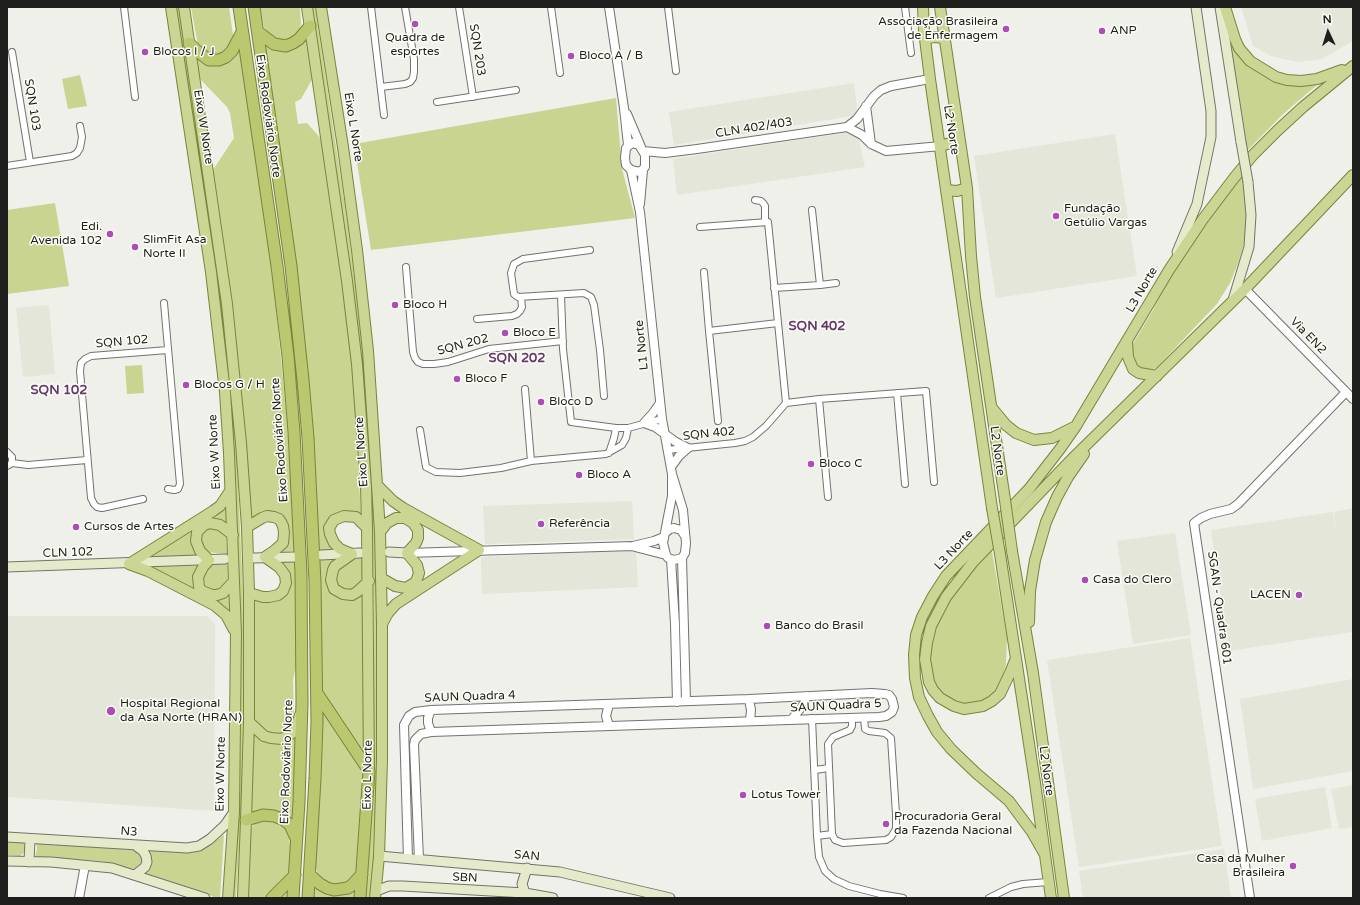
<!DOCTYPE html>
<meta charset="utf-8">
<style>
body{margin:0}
#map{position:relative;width:1360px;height:905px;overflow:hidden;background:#eff0e9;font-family:"Varela Round",sans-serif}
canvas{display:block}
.frame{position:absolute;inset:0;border:8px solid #1e1f1c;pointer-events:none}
.north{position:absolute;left:1308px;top:12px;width:40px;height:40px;-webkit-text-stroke:3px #fcfef6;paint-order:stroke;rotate:356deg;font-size:11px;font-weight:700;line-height:16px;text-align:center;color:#1e1f1c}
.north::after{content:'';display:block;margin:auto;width:14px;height:18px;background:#1e1f1c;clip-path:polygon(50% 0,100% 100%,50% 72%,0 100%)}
</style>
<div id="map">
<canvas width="1360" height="905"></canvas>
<div class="frame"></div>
<div class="north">N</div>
</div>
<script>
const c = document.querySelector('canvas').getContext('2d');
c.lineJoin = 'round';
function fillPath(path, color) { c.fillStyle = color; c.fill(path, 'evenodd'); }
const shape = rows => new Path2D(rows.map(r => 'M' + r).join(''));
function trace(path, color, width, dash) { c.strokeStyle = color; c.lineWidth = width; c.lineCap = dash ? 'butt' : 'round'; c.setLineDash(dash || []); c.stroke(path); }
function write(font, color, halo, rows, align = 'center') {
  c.font = font + ' "Varela Round",sans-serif'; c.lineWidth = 3; c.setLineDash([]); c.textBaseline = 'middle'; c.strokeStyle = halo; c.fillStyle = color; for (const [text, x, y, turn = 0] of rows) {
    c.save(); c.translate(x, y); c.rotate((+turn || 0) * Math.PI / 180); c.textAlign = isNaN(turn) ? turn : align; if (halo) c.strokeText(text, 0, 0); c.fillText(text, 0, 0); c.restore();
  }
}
const built = shape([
 [1241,7,1353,7,1353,41,1322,59,1297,62,1271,56,1253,46],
 [854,83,858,115,674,145,669,112],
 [844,133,858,135,865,167,677,195,673,159],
 [1115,134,1137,276,996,298,974,156],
 [49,305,55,374,23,377,16,308],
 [632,501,634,539,485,544,483,506],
 [1353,508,1353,640,1352,632,1229,651,1211,530,1333,512,1337,538,1334,512],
 [1175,533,1191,635,1133,644,1117,541],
 [636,550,638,587,482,594,481,557],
 [7,616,207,616,215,624,214,811,7,797],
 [1190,638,1222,846,1079,867,1047,660],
 [1353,679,1353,771,1253,789,1240,699],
 [1353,785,1353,827,1339,829,1331,789],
 [1325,787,1332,828,1262,841,1255,799],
 [1224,849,1231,898,1083,898,1079,871]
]);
const green = shape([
 [175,7,179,7,219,279,231,379,237,460,244,617,243,782,236,898,230,898,234,473],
 [191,7,229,7,234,42,223,54,209,56,198,46],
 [260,7,300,7,301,24,299,31,295,37,283,40,275,39,268,34,264,27],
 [311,7,315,7,348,226,366,377,375,518,379,655,375,862,370,898,363,898,373,712,374,607,369,489],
 [307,31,314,76,301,99,295,102,298,124,307,123,323,141,340,252,353,370,361,518,353,512,343,511,335,514,329,521,340,550,319,551,262,38,276,47],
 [1230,42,1235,49,1270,77,1325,78,1282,115,1247,151],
 [239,48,265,223,275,296,287,421,295,551,274,553,279,551,282,520,250,522,248,468,244,443,211,173,234,138,230,113,227,107,199,78,194,53,206,62],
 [80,75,87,106,68,109,62,79],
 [616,98,622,169,635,218,371,250,354,144],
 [1242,172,1246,202,1246,229,1244,244,1239,261,1230,283,1217,304,1157,367,1152,370,1143,371,1136,367,1130,350,1131,347,1153,310,1166,283,1189,244],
 [55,203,69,286,7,294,7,210],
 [142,365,144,393,127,394,125,366],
 [227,498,229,530,200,524,200,555,145,558],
 [211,525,225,533,226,538,227,554,205,552,198,537],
 [991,546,1007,637,1006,664,1003,676,996,690,993,694,984,701,978,703,964,703,947,697,941,692,933,682,928,653,939,611],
 [363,557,364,578,361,584,352,591,338,590,334,573,349,560],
 [339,558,333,563,337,593,364,589,366,704,361,832,356,871,352,880,343,885,327,884,318,876,316,867,321,630,319,559],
 [295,559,297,663,293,679,294,715,292,723,288,729,281,734,276,735,267,733,257,724,255,719,253,595,265,599,288,581,271,560],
 [227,562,228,580,227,584,219,591,204,590,201,571,210,564],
 [201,563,194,573,192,578,196,588,204,595,230,588,232,619,146,565],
 [251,728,266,740,297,730,293,825,285,815,276,811,266,811,249,819],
 [260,819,282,822,289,833,291,857,288,898,247,898,250,833,252,827,255,822],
 [223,835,224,835,220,898,216,898,203,892,141,873,146,849,204,848,211,845],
 [7,840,23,842,26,846,26,851,20,856,7,855],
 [36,842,134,848,141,852,143,863,135,870,132,871,100,861,35,857,37,849],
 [314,886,358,887,356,898,313,898]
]);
const minor = shape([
 [124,7,135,97],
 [371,7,384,115],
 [459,7,473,97],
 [551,7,560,73],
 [668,7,676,71],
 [905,7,911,53],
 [12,52,30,162],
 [381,87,405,84,410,82,413,78,414,72,414,59,405,7],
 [437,102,516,90],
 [7,166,72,156,77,153,80,148,82,137,80,126],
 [755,200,761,201,763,203,765,206,765,222],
 [700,227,768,222,786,403],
 [590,250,523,259,514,264,511,273,514,294,518,297,584,293,591,297,594,305,600,350,604,396],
 [406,267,413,352,415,358,418,362,423,364,434,364,448,362,489,349,563,341],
 [704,272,709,331,778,323],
 [820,285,836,283],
 [774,288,820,285,812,210],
 [561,295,563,349,571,422,616,428,628,428,662,419],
 [164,303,180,484,178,489,174,490,168,489],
 [477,319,512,316,517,314,520,311,522,307,521,298],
 [709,331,718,421],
 [525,389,531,461],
 [897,393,905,484],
 [819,399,828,497],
 [420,430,426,467,436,472,460,473,501,468,531,461,606,454,622,445,626,438,628,428],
 [667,450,735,443,745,441,753,437,766,426,786,403,819,399,926,391,934,482],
 [7,452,12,457,12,463,7,466],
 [609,453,614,438,616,428],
 [12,463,28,465,87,460],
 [143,499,102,508,97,507,94,504,91,498,80,371,81,363,85,359,91,356,168,350],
 [852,717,852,726,850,730,833,737,828,744,832,834,835,840,843,843,886,840,891,837,896,829,896,814,891,738,885,733,869,731,865,729,864,717],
 [812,718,817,836,819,857,825,871,834,879,849,886,880,894,903,898],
 [815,770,829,768],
 [817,836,832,834],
 [989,898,1011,887,1023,884,1048,882]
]);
const tertiary = shape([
 [609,7,624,108,628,145],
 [866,106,871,144],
 [627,114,641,147],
 [847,127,862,135,871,144,886,151,941,146],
 [632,143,639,145,645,155,645,167,640,172,631,170,626,165,625,158,626,148,632,143],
 [643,151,665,153,697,149,847,127,857,119,874,96,881,90,891,86,930,79],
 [631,170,640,212,662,419,672,474,683,510,686,543,685,553,682,558,674,560,668,558,666,555,663,543,672,496,672,474],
 [640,204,643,170],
 [1245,289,1353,399],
 [660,403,653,413,644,423,655,427,676,442,688,448,679,456,671,467],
 [665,533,670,529,674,528,681,530,685,536],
 [635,547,666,555],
 [407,553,633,546,654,541,664,537],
 [682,558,686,701],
 [671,559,675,624,677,702],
 [749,699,751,710,750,721],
 [431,710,428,718,428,723,431,732],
 [792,719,804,704,807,696],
 [609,726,606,716,609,704],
 [408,859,404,725,409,716,415,712,431,710,749,699,872,693,885,694,889,695,892,699,894,707,892,712,886,716,879,717,431,732,421,734,415,740,414,745,419,859],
 [79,898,85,865],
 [1250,898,1194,523,1201,518,1210,514,1231,509,1238,504,1346,392]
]);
const secondary = shape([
 [1220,7,1241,142],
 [1177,252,1197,204,1211,137,1211,111,1196,7],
 [1233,300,1249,247,1251,215,1248,182],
 [389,552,407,553],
 [321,555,360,553],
 [254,558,294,557],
 [7,567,225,559],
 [7,837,187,848,199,846,210,839,225,825,234,812],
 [135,845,143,851,146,856,147,862,145,867,135,875],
 [379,856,560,872,670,898],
 [7,861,51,862,112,868,205,898],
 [29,862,30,839],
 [376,891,389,886,403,886,525,893,553,898],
 [525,893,522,884,527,868]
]);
const primary = shape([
 [171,7,211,272,225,392,229,453,236,633,234,812,228,898],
 [184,7,227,304,241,443,247,527,249,593,249,722,246,820,243,898],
 [307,7,347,281,357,364,366,486,367,528,369,771],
 [321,7,343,147,357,250,368,351,377,485,380,532,382,624,382,760,379,856,375,898],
 [923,7,924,31,930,79,992,508],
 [940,7,967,188,971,256,975,297,1005,500],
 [1225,7,1235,39,1239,48,1250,61,1276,77,1287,80,1301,81,1317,79,1342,70],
 [925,39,934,37,944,38],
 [941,146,959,140],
 [946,190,957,191,967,188],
 [1127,341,1128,357,1133,369,1139,373,1157,376],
 [992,408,1006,425,1016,433,1034,440,1052,438,1074,427],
 [377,485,393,501,403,508,479,550,396,604,388,613,382,624],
 [247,527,262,518,267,516,274,517,279,519,281,522,283,526,284,533,283,543,274,551,265,557,279,567,285,575,286,583,283,591,278,595,269,597,263,597,249,593],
 [367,528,356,517,344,516,334,520,329,528,330,534,334,543,340,549,352,554,335,566,333,570,331,580,334,589,343,594,352,595,357,592,369,581],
 [380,532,387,523,396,518,405,518,413,523,418,530,418,538,416,543,407,553,417,565,419,573,416,582,406,588,395,586,381,578],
 [233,535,220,525,210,523,204,525,197,532,196,541,200,551,209,560,203,567,198,577,199,587,202,591,212,595,217,595,223,593,234,581],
 [1012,551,1033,673,1064,898],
 [1000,554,1035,783,1051,898],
 [129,564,148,571,214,605,226,615,234,630],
 [129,564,213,511,220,506,230,491],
 [1029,622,1030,591,1035,560,1046,522,1057,497,1068,477,1084,454],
 [1016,658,1010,673,1000,694,992,701,983,706,964,709,954,706,940,698,933,690,929,682,925,659,927,643,931,626,946,597,973,562,1074,457,1245,289,1353,175],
 [249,722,264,736,271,738,282,739,294,732,297,725,300,715],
 [1044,853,1032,832,1009,801,976,773,951,749,937,732,928,716,919,697,915,678,914,655,916,635,922,617,933,596,946,576,1029,489,1060,449,1076,426,1169,270,1203,219,1234,178,1253,155,1278,130,1303,107,1353,66]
]);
const trunk = shape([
 [239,7,277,266,288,356,294,432,301,573,302,703,299,802,293,898],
 [254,7,291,266,303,380,308,438,315,582,317,722,315,779,308,898],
 [258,32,274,44,286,46,293,43,299,39,310,26],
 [189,43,197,51,209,60,219,60,226,57,232,51,242,32],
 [317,693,369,771,360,898],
 [246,820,263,815,274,816,284,820,290,825,296,838],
 [310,875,320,884,327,888,334,890,348,888,352,885,362,874],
 [272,898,295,875]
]);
const secondaryBridge = shape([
 [1241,142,1248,182]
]);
const primaryBridge = shape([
 [1005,500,1012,551],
 [992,508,1000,554]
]);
const markers = [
 [415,24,4,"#ac4db6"],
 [1006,29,4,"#ac4db6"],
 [1102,31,4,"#ac4db6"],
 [145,52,4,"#ac4db6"],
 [571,56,4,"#ac4db6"],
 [1056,216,4,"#ac4db6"],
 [110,234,4,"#ac4db6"],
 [135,247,4,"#ac4db6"],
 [395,305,4,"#ac4db6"],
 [505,333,4,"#ac4db6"],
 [457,379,4,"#ac4db6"],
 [186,385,4,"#ac4db6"],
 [541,402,4,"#ac4db6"],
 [811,464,4,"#ac4db6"],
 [579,475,4,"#ac4db6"],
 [541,524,4,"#ac4db6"],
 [76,527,4,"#ac4db6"],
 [1085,580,4,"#ac4db6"],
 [1299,595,4,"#ac4db6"],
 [767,626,4,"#ac4db6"],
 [111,711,5,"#ac4db6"],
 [743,795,4,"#ac4db6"],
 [886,824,4,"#ac4db6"],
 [1293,866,4,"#ac4db6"]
];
const poiNames = [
 ["Associação Brasileira",998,22,"right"],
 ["de Enfermagem",998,36,"right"],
 ["ANP",1110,31],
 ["Quadra de",415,38,"center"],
 ["esportes",415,52,"center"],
 ["Blocos I / J",153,52],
 ["Bloco A / B",579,56],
 ["Fundação",1064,209],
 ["Getúlio Vargas",1064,223],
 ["Edi.",102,227,"right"],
 ["Avenida 102",102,241,"right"],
 ["SlimFit Asa",143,240],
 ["Norte II",143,254],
 ["Bloco H",403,305],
 ["Bloco E",513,333],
 ["Bloco F",465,379],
 ["Blocos G / H",194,385],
 ["Bloco D",549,402],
 ["Bloco C",819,464],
 ["Bloco A",587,475],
 ["Referência",549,524],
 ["Cursos de Artes",84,527],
 ["Casa do Clero",1093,580],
 ["LACEN",1291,595,"right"],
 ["Banco do Brasil",775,626],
 ["Hospital Regional",120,704],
 ["da Asa Norte (HRAN)",120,718],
 ["Lotus Tower",751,795],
 ["Procuradoria Geral",894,817],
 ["da Fazenda Nacional",894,831],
 ["Casa da Mulher",1285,859,"right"],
 ["Brasileira",1285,873,"right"]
];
const streetNames = [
 ["SQN 203",477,50,81],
 ["SQN 103",32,105,81],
 ["Eixo Rodoviário Norte",268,116,82],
 ["Eixo W Norte",203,127,81],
 ["Eixo L Norte",353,127,81],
 ["CLN 402/403",754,128,-9],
 ["L2 Norte",951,130,81],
 ["L3 Norte",1142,290,-60],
 ["Via EN2",1308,336,46],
 ["SQN 102",122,342,-5],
 ["SQN 202",463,345,-15],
 ["L1 Norte",642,345,-96],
 ["SQN 402",709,434,-6],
 ["Eixo Rodoviário Norte",280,440,-94],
 ["L2 Norte",997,451,82],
 ["Eixo W Norte",215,452,-93],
 ["Eixo L Norte",362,452,-94],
 ["L3 Norte",954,550,-47],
 ["CLN 102",68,553,-2],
 ["SGAN - Quadra 601",1219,608,82],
 ["SAUN Quadra 4",470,697,-2],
 ["SAUN Quadra 5",836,706,-3],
 ["Eixo Rodoviário Norte",287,762,-88],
 ["L2 Norte",1046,771,82],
 ["Eixo W Norte",221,774,-89],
 ["Eixo L Norte",368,775,-89],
 ["N3",129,832,4],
 ["SAN",527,856,5],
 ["SBN",465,878,3]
];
const neighbourhoodNames = [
 ["SQN 402",817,327],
 ["SQN 202",517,359],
 ["SQN 102",59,391]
];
fillPath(built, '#e3e6d8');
fillPath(green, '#c8d490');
trace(minor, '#72736d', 8);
trace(tertiary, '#72736d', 10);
trace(secondary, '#72736d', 11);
trace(primary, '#79843c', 12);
trace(trunk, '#79843c', 13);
trace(minor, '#fff', 6);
trace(tertiary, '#fff', 8);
trace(secondary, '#e6eaca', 9);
trace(primary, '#ccd694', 10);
trace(trunk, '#bbc870', 11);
trace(secondaryBridge, '#72736d', 11, []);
trace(primaryBridge, '#79843c', 12, []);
trace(secondaryBridge, '#e6eaca', 9);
trace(primaryBridge, '#ccd694', 10);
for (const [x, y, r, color] of markers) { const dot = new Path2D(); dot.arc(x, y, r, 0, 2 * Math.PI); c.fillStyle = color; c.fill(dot); trace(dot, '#fcfef6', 1.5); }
write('12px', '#1e1f1c', '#fcfef6', poiNames, 'left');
write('12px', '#1e1f1c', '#fcfef6', streetNames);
write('bold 13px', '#67396d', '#fcfef6', neighbourhoodNames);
</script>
